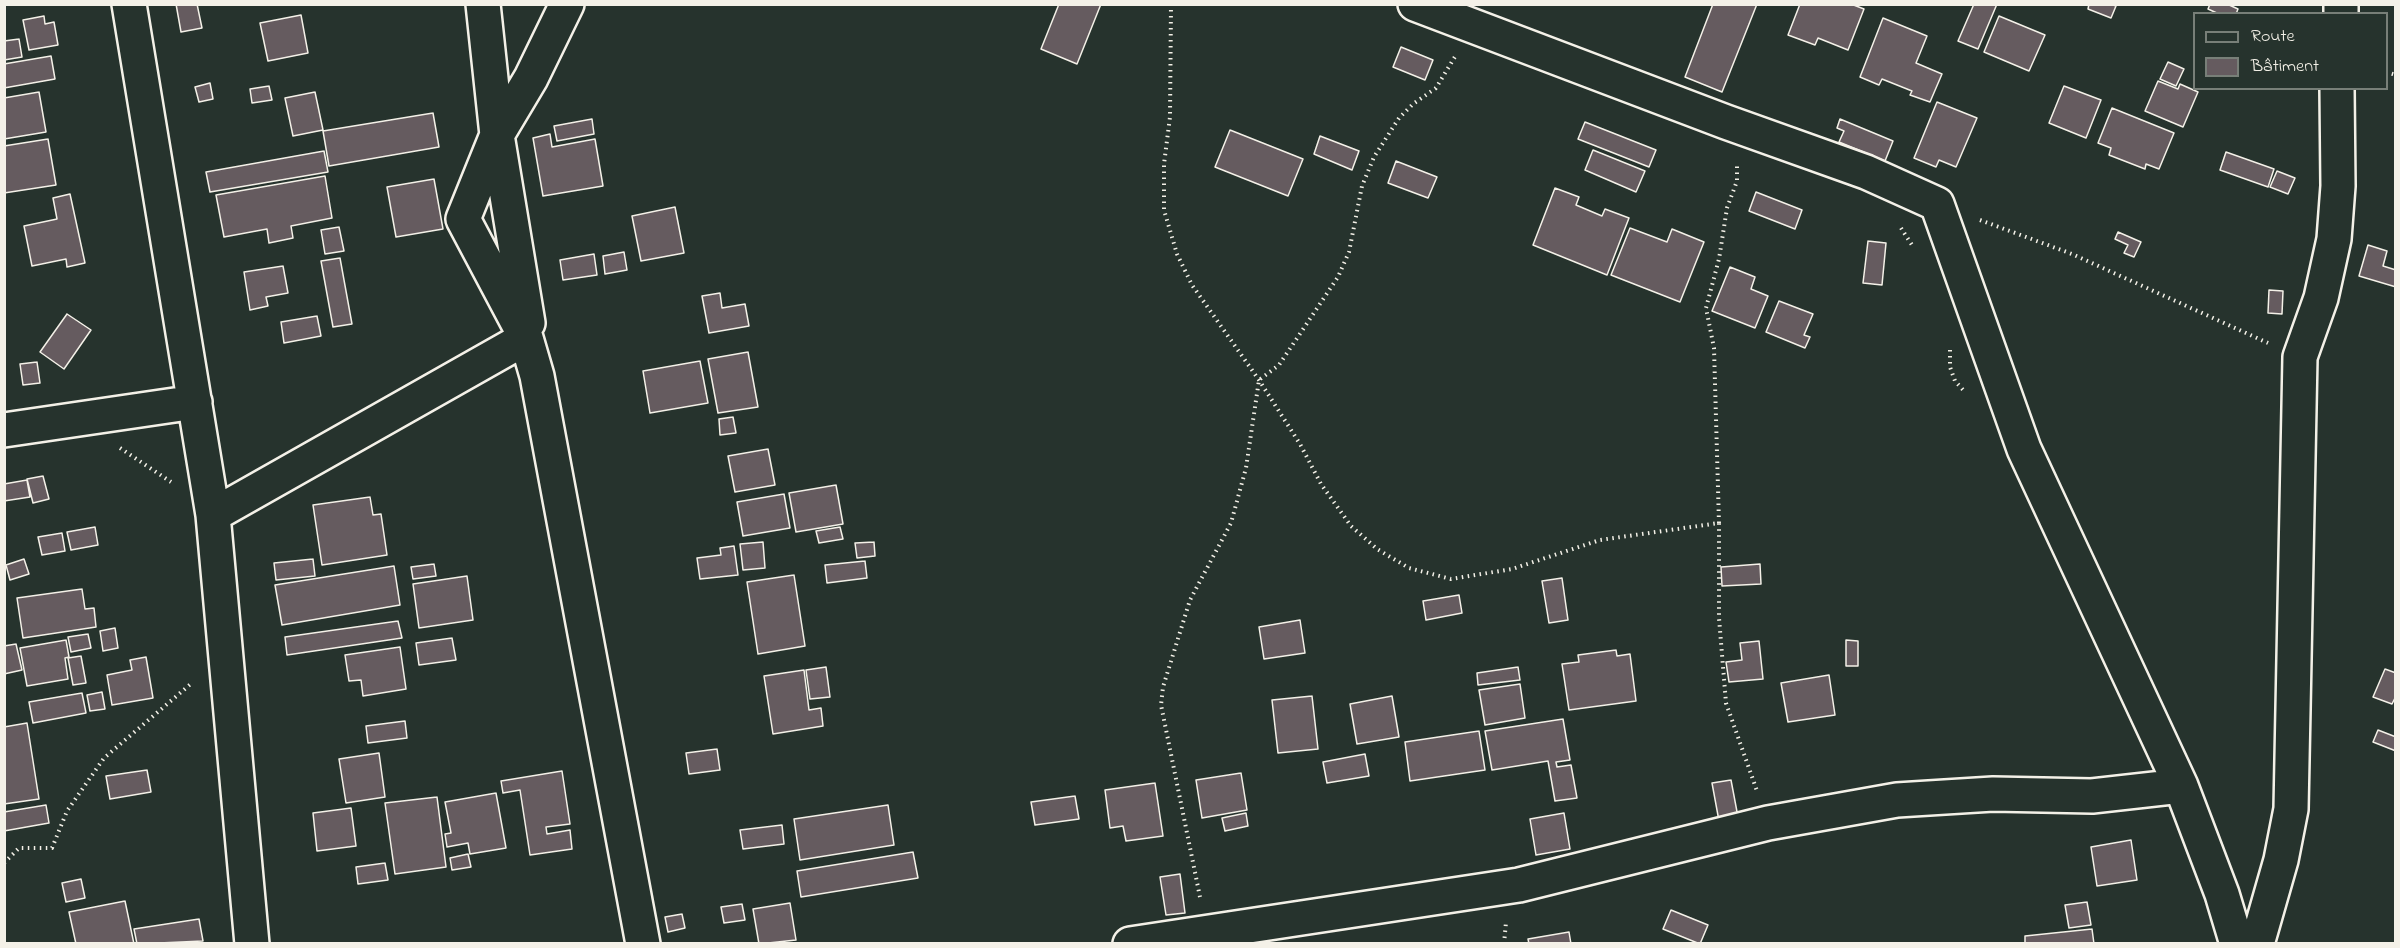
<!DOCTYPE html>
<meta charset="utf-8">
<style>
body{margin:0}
#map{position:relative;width:2400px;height:948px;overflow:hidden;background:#26332d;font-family:"Indie Flower",sans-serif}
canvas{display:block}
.frame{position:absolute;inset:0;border:6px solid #f4f1e8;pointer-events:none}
.legend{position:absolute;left:2193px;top:12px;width:195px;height:78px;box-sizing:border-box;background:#26332d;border:2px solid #787f78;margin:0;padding:8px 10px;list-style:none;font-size:18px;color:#f4f1e8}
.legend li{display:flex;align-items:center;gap:12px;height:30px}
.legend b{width:30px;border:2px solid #787f78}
</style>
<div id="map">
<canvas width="2400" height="948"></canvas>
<div class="frame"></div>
<ul class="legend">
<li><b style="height:8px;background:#26332d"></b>Route</li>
<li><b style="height:16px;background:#655b5f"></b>Bâtiment</li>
</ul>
</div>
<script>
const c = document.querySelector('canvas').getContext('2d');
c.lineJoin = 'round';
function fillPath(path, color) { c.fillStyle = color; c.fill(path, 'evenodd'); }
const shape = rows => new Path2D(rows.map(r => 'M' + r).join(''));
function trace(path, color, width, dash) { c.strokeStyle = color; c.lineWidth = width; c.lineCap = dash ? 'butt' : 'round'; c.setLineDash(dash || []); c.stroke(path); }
const building = shape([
 [176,4,197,4,202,28,181,32,176,4],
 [1059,4,1101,4,1077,64,1041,49,1059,4],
 [1713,4,1757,4,1722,92,1685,77,1713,4],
 [1800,4,1851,4,1864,9,1848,50,1818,38,1815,45,1788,35,1800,4],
 [1974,4,1997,4,1978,49,1958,41,1974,4],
 [2089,4,2111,4,2116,6,2111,18,2088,9,2089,4],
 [2210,4,2227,4,2238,9,2236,14,2219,14,2208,9,2210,4],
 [301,15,308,53,268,61,260,23,301,15],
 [44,16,45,24,54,22,58,45,29,50,23,20,44,16],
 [1999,16,2045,35,2029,71,1984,52,1999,16],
 [1883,18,1927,36,1916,63,1942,74,1930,102,1910,95,1912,91,1882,79,1879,85,1860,77,1883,18],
 [19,39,22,57,4,60,4,41,19,39],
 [1401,47,1433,60,1425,80,1393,67,1401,47],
 [51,56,55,79,4,88,4,64,51,56],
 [2168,62,2184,69,2176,86,2160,79,2168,62],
 [2158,81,2178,89,2180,84,2198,92,2183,127,2145,111,2158,81],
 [210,83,213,99,199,102,195,87,210,83],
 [269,86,272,100,252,103,250,89,269,86],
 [2064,86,2101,100,2086,138,2049,123,2064,86],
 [39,92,46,132,4,139,4,98,39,92],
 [315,92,323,130,293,136,285,98,315,92],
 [1937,102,1977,118,1956,167,1939,160,1936,167,1914,158,1937,102],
 [2112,108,2174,133,2159,169,2146,164,2145,169,2109,155,2111,148,2098,143,2112,108],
 [433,113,439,147,329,166,323,131,433,113],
 [592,119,594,134,557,141,554,126,592,119],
 [1840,119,1893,141,1885,161,1839,142,1844,131,1837,128,1840,119],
 [1585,122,1656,150,1649,167,1578,139,1585,122],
 [1230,130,1303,159,1288,196,1215,167,1230,130],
 [550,134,552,147,595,139,603,186,543,196,533,138,550,134],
 [1320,136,1359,151,1352,170,1314,154,1320,136],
 [48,139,56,185,4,193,4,146,48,139],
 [1593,150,1645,171,1636,192,1585,170,1593,150],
 [324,151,328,172,210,192,206,172,324,151],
 [2226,152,2274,169,2268,187,2220,170,2226,152],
 [1396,161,1437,177,1428,198,1388,183,1396,161],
 [2277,171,2295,178,2288,194,2270,187,2277,171],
 [325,176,332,218,291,226,293,238,269,243,267,229,224,237,216,195,325,176],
 [434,179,443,229,396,237,387,187,434,179],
 [1555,188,1579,197,1576,205,1602,216,1605,209,1629,218,1607,275,1533,245,1555,188],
 [1756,192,1802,210,1795,229,1749,211,1756,192],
 [70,194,85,263,67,267,66,259,32,266,24,226,57,219,53,198,70,194],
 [675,207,684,253,641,261,632,216,675,207],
 [339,227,344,251,325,254,321,230,339,227],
 [1630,228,1667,242,1672,229,1704,242,1680,302,1611,275,1630,228],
 [2118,232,2141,242,2134,257,2124,253,2128,245,2115,239,2118,232],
 [1868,241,1886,243,1882,285,1863,283,1868,241],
 [2368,245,2387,251,2383,266,2396,270,2396,287,2359,276,2368,245],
 [624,252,627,270,605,274,603,256,624,252],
 [594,254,597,275,563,280,560,260,594,254],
 [340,258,352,324,333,327,321,261,340,258],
 [283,266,288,293,266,297,268,306,250,310,244,272,283,266],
 [1730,267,1755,277,1751,289,1768,296,1755,328,1712,311,1730,267],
 [2269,290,2283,291,2282,314,2268,313,2269,290],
 [720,293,722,308,745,304,749,326,709,333,702,296,720,293],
 [1779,301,1813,314,1804,335,1810,337,1805,348,1766,332,1779,301],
 [67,314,91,330,64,369,40,352,67,314],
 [317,316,321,336,284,343,281,322,317,316],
 [748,352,758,407,718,413,708,359,748,352],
 [700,361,708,403,650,413,643,371,700,361],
 [37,362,40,383,23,385,20,364,37,362],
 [733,417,736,433,720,435,719,419,733,417],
 [768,449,775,485,735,492,728,456,768,449],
 [43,476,49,499,33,503,27,479,43,476],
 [27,480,30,497,4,501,4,484,27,480],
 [836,485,843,524,796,532,789,493,836,485],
 [784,494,790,528,743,536,737,502,784,494],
 [370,497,373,515,381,514,387,555,322,565,313,505,370,497],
 [95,527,98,545,71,550,67,532,95,527],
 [840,527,843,539,819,543,816,531,840,527],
 [62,533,65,551,42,555,38,537,62,533],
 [763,542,765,568,743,570,740,544,763,542],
 [874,542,875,556,857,558,855,543,874,542],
 [734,546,738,575,700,579,697,558,721,555,720,548,734,546],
 [24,559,29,574,10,580,6,565,24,559],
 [313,559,315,576,276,580,274,563,313,559],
 [865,561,867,578,827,583,825,565,865,561],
 [434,564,436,576,413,579,411,567,434,564],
 [1760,564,1761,584,1722,586,1721,567,1760,564],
 [394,566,400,605,282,625,275,585,394,566],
 [794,575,805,646,758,654,747,582,794,575],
 [467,576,473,620,419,628,413,584,467,576],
 [1562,578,1568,620,1549,623,1542,581,1562,578],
 [82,589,85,609,94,608,96,627,23,638,17,598,82,589],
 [1459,595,1462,613,1426,620,1423,601,1459,595],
 [1300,620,1305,653,1264,659,1259,627,1300,620],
 [398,621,402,638,287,655,285,637,398,621],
 [115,628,118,648,103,651,100,631,115,628],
 [88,634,91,648,71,652,68,637,88,634],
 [452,638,456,660,419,665,416,643,452,638],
 [66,640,69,657,65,658,68,679,27,686,20,648,66,640],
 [1846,640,1858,641,1858,666,1846,666,1846,640],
 [1759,641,1763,679,1729,682,1726,662,1742,660,1740,643,1759,641],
 [16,644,22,670,4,674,4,646,16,644],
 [400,647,406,689,363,696,361,680,349,681,345,655,400,647],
 [1616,650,1617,656,1630,654,1636,701,1569,710,1562,664,1579,662,1578,655,1616,650],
 [81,656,86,683,73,685,68,658,81,656],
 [146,657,153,698,112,705,107,675,132,670,130,660,146,657],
 [826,667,830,697,810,699,806,670,826,667],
 [1518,667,1520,680,1478,685,1477,673,1518,667],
 [2385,669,2396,673,2396,696,2392,704,2373,697,2385,669],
 [804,670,809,710,821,708,823,726,773,734,764,676,804,670],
 [1829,675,1835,715,1788,722,1781,683,1829,675],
 [1520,684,1525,718,1485,725,1479,690,1520,684],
 [102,692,105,709,90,711,87,695,102,692],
 [82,693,86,713,33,723,29,702,82,693],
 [1312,696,1318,749,1278,753,1272,700,1312,696],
 [1392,696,1399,737,1357,744,1350,704,1392,696],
 [1563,719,1570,760,1556,762,1557,767,1571,765,1577,798,1555,801,1548,761,1492,770,1485,731,1563,719],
 [405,721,407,738,368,743,366,726,405,721],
 [27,723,39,799,4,804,4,727,27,723],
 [2378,730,2396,737,2396,751,2373,742,2378,730],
 [1479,731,1485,770,1410,781,1405,742,1479,731],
 [717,749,720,770,689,774,686,753,717,749],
 [379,753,385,797,346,803,339,759,379,753],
 [1365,754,1369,776,1327,783,1323,762,1365,754],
 [147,770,151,792,110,799,106,776,147,770],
 [562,771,570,824,546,827,547,834,570,830,572,849,530,855,520,790,503,793,501,781,562,771],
 [1241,773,1247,810,1202,818,1196,780,1241,773],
 [1731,780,1738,817,1719,821,1712,783,1731,780],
 [1155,783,1163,836,1126,841,1123,826,1110,828,1105,790,1155,783],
 [496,793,506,848,470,854,468,843,447,847,445,834,451,833,445,802,496,793],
 [1075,796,1079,819,1035,825,1031,802,1075,796],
 [437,797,446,867,395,874,385,803,437,797],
 [46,805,49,823,4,831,4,812,46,805],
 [888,805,894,845,800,860,794,819,888,805],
 [351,808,356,846,317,851,313,813,351,808],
 [1246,813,1248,826,1225,831,1222,818,1246,813],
 [1564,813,1570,849,1536,855,1530,819,1564,813],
 [782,825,784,844,743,849,740,830,782,825],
 [2131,840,2137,880,2097,886,2091,847,2131,840],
 [913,852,918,878,801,897,797,871,913,852],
 [468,854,471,867,452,870,450,858,468,854],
 [385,863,388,880,358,884,356,867,385,863],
 [1180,874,1185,913,1166,915,1160,877,1180,874],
 [81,879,85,898,66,902,62,883,81,879],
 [125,901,134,944,76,944,69,912,125,901],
 [2087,902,2091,925,2069,928,2065,905,2087,902],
 [790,903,796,940,759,944,753,909,790,903],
 [742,904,745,920,724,923,721,907,742,904],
 [1671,910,1708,925,1700,944,1663,929,1671,910],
 [682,914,685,928,668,932,665,917,682,914],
 [199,919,203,941,137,944,134,929,199,919],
 [2092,929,2094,944,2025,944,2025,936,2092,929],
 [1569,932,1571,944,1529,944,1528,939,1569,932]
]);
const path = shape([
 [1171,4,1170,117,1164,164,1164,210,1177,254,1192,285,1259,380,1300,444,1321,484,1351,526,1377,549,1409,568,1451,579,1512,569,1600,540,1719,523,1719,618,1726,703,1757,791],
 [2386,72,2396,75],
 [1980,220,2072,254,2268,343],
 [1901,228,1912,245],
 [1950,350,1950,367,1955,381,1965,392],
 [120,448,171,482],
 [1719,523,1714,348,1706,308,1719,259,1727,208,1737,181,1737,163],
 [4,863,19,848,52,848,67,811,104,758,193,682],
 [1200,897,1161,705,1163,687,1190,600,1231,523,1246,468,1259,380,1279,365,1338,277,1349,252,1362,186,1374,157,1399,118,1413,104,1436,88,1456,55],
 [1504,944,1506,922]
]);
const street = shape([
 [129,4,213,515,252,944],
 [483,4,497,135,528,323],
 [1415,4,1726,122,1866,172,1937,204,2024,449,2181,786,2222,894,2237,944],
 [2341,14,2341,4],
 [526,338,537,376,643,944],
 [4,430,195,402],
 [213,515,526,338,463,219,497,135,531,78,567,4],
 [1130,944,1519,885,1768,823,1897,800,1993,794,2092,796,2181,786],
 [2257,944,2281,860,2291,809,2300,357,2321,298,2334,239,2338,186,2337,88]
]);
fillPath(building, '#655b5f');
trace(building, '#f4f1e8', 1.5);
trace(street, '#f4f1e8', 38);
trace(path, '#f4f1e8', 4, [1.5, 4.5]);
trace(street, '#26332d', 33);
</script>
